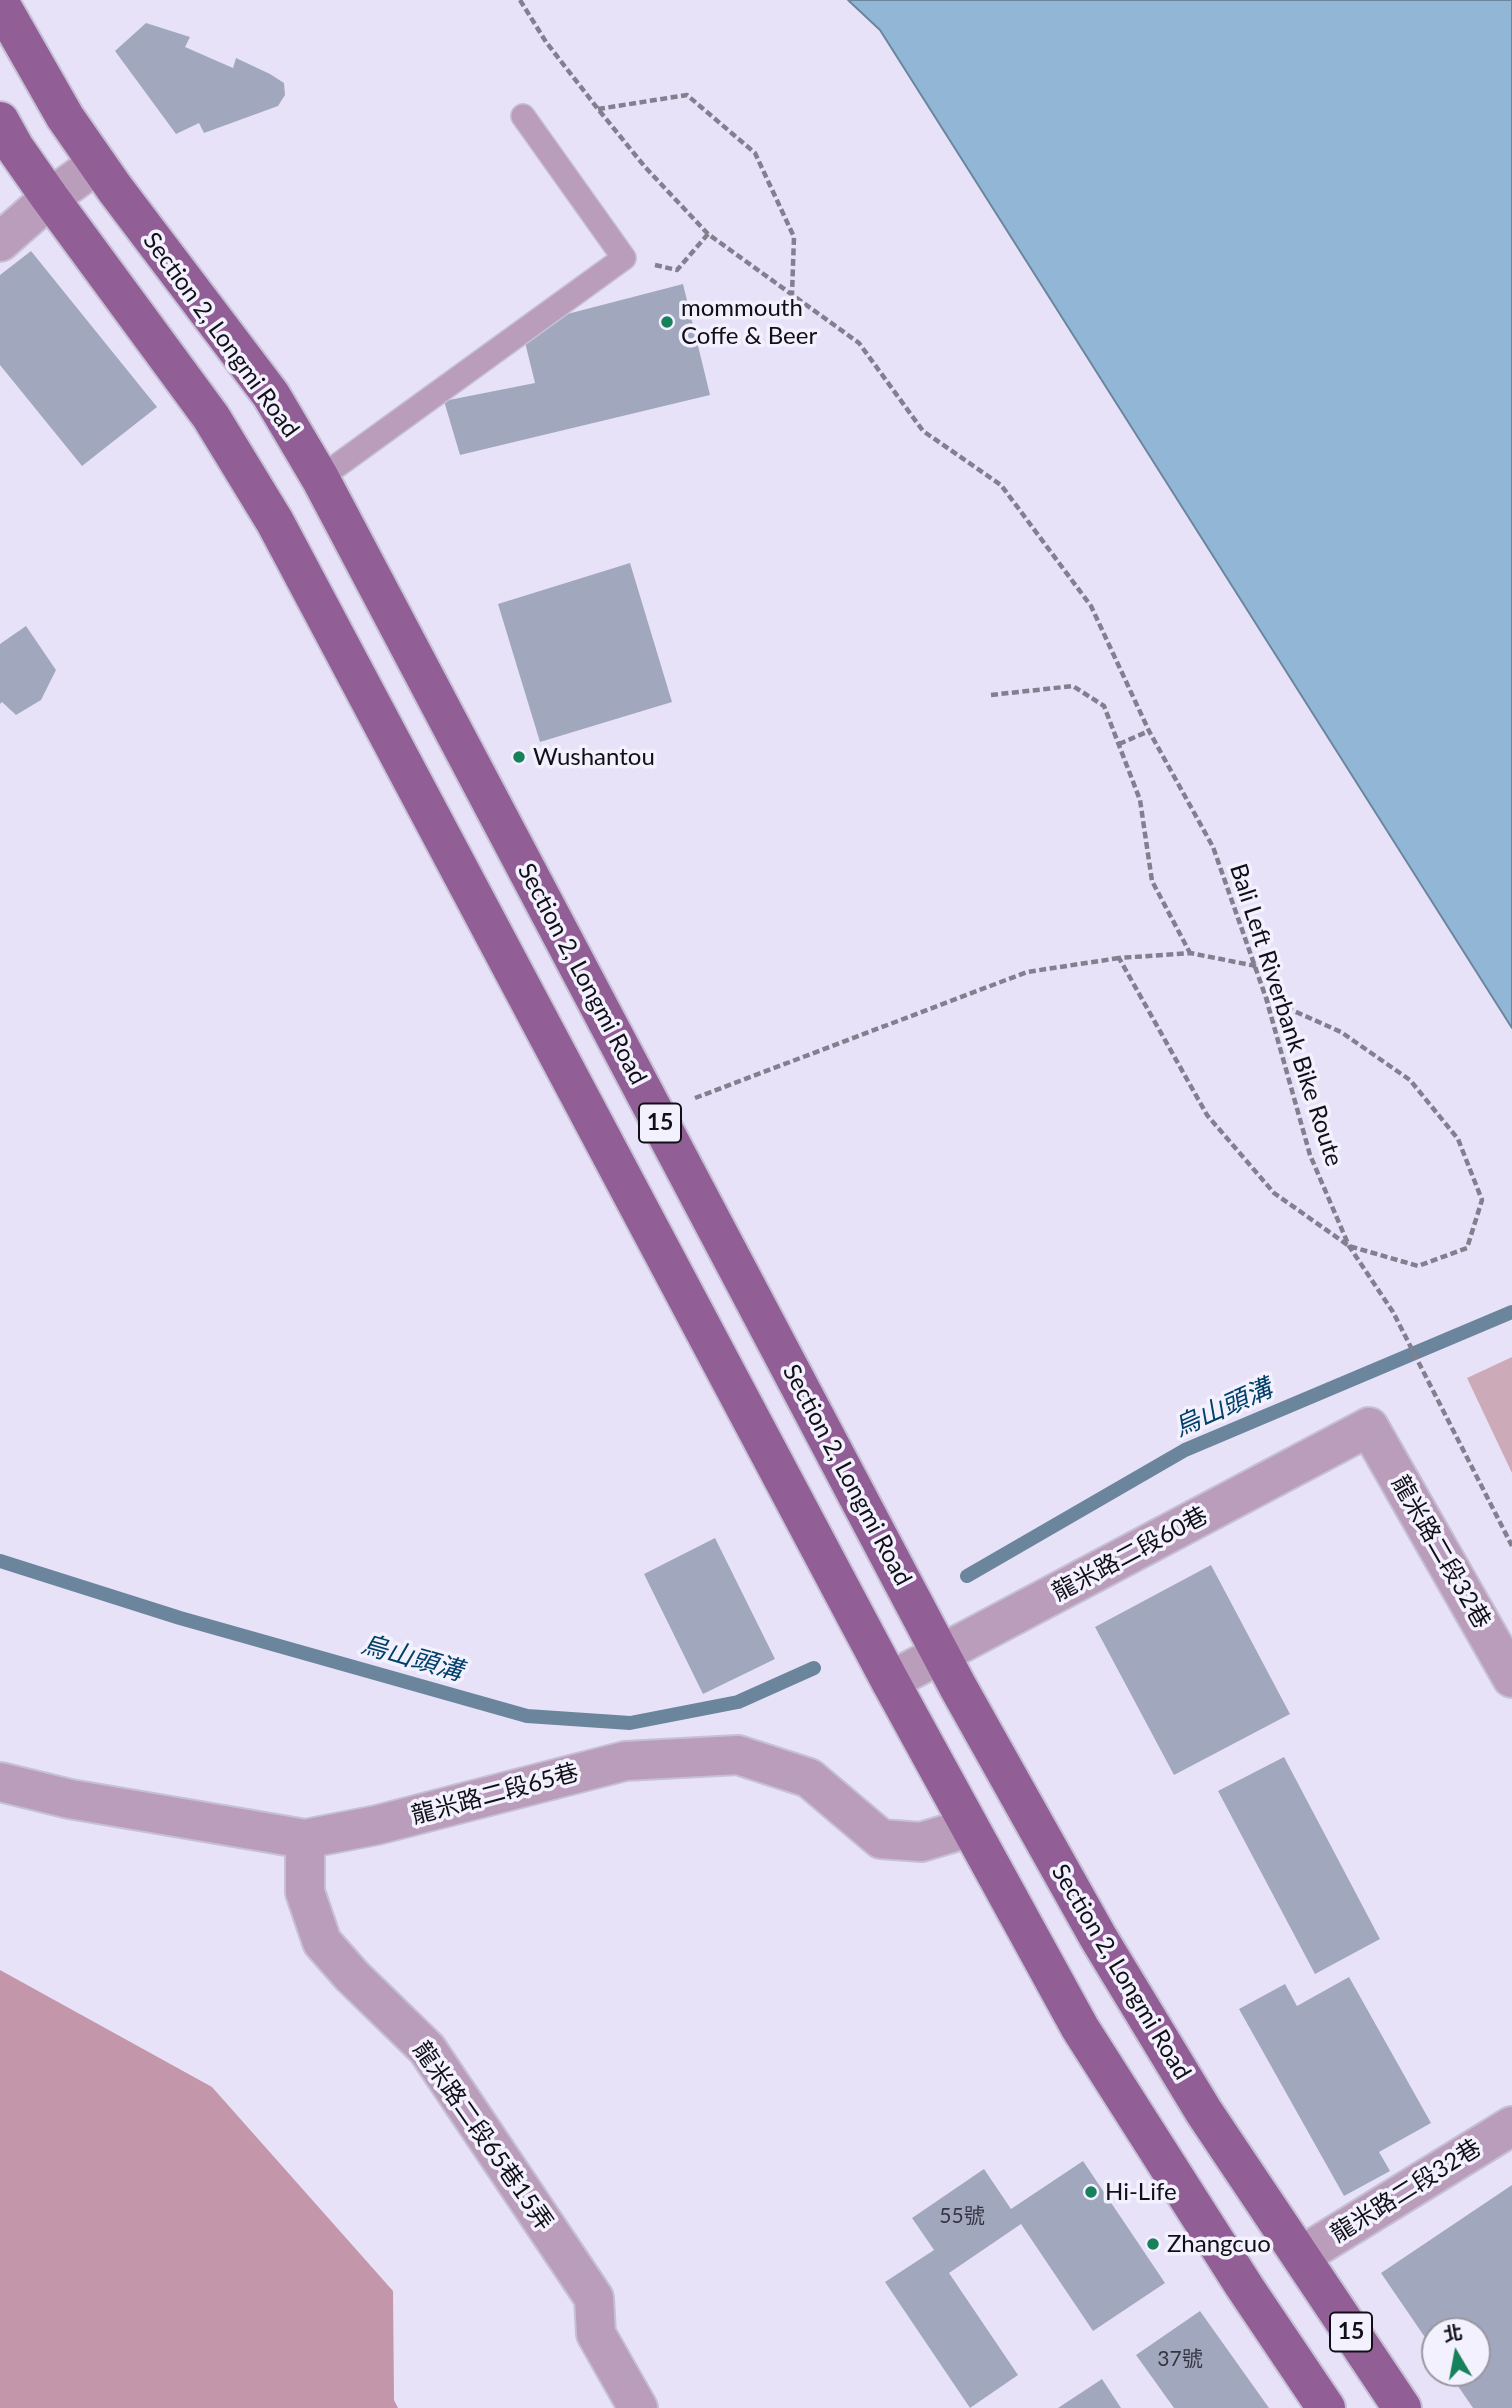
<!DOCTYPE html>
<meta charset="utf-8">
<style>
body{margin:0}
#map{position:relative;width:1512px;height:2408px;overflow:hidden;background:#e8e2f9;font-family:Lato,"Noto Sans TC",sans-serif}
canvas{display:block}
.north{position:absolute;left:1421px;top:2317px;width:70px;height:70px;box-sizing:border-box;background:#f4f1ff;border:2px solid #9997a2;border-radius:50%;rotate:350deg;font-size:19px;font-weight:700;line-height:28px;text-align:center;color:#110f17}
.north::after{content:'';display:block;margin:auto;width:24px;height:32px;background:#17815c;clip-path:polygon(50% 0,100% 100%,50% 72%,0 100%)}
</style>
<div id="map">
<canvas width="1512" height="2408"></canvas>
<div class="north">北</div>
</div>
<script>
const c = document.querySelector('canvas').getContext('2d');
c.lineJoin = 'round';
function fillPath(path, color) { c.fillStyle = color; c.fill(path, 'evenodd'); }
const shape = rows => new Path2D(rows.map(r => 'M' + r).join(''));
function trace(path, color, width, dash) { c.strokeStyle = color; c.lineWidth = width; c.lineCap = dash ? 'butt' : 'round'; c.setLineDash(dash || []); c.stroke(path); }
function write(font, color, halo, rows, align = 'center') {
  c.font = font + ' Lato,"Noto Sans TC",sans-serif'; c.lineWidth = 7; c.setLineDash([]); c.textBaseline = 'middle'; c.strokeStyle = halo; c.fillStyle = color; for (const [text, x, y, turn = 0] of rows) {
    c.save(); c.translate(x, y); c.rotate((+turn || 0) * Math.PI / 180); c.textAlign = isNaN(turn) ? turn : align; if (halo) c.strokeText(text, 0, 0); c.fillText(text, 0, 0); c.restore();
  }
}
const green = shape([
 [1512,1357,1512,1473,1467,1378]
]);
const forest = shape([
 [0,1970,212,2087,393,2291,394,2400,398,2408,0,2408]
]);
const water = shape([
 [848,0,1512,0,1512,1028,880,30,848,0]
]);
const stream = shape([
 [0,1561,180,1618,527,1716,630,1723,738,1702,814,1668],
 [967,1576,1185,1450,1512,1312]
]);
const building = shape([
 [146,23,190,37,185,47,233,68,236,58,270,74,284,83,285,95,278,106,204,133,199,123,176,134,115,51],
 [31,251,157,407,82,466,0,365,0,275],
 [683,284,710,395,460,455,444,401,535,383,521,326],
 [630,563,672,702,540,742,498,604],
 [26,626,56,670,41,700,16,715,2,702,0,704,0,644],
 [715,1538,775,1659,703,1694,644,1574],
 [1211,1565,1290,1714,1174,1775,1095,1627],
 [1284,1757,1380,1939,1315,1974,1218,1791],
 [1349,1977,1431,2123,1379,2152,1390,2171,1344,2196,1239,2009,1285,1984,1297,2006],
 [1083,2161,1165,2283,1093,2331,1021,2224,949,2273,1018,2375,970,2408,885,2282,934,2250,912,2218,984,2169,1011,2209],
 [1512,2185,1512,2408,1473,2408,1449,2373,1477,2373,1477,2331,1435,2331,1435,2352,1381,2273],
 [1200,2311,1269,2408,1174,2408,1136,2355],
 [1102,2379,1121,2408,1058,2408]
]);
const path = shape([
 [520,0,546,42,598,109,645,167,708,234,859,343,923,431,1001,485,1091,606,1149,731,1213,847,1266,998,1310,1155,1349,1246,1393,1312,1512,1546],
 [598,109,687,95,755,153,794,237,792,294],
 [655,265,677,270,708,234],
 [991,695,1073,686,1104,706,1140,800,1152,881,1190,953],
 [1119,744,1149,731],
 [1256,966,1190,953,1119,958,1207,1115,1274,1193,1349,1246,1418,1266,1467,1248,1482,1200,1458,1139,1410,1080,1341,1032,1267,999],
 [695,1098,1027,972,1119,958]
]);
const service = shape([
 [320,478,624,258,523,116]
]);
const minor = shape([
 [0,242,50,198,97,164],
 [890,1681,1369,1427,1512,1678],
 [0,1782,70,1799,305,1839,377,1825,625,1761,738,1755,809,1778,881,1839,921,1842,968,1828],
 [305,1839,305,1892,322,1942,352,1976,427,2049,594,2298,596,2334,638,2408],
 [1301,2256,1512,2126]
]);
const primary = shape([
 [0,3,65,117,115,189,271,395,320,478,958,1687,1098,1937,1204,2112,1402,2408],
 [0,121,15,148,50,198,211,417,275,522,890,1681,1080,2028,1244,2286,1326,2408]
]);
const markers = [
 [667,322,7,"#17815c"],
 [519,757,7,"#17815c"],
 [1091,2192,7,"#17815c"],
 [1153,2244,7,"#17815c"]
];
const numberNames = [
 ["55號",962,2216],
 ["37號",1180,2359]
];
const shields = [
 [660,1123,42],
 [1351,2332,42]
];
const shieldNames = [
 ["15",660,1123],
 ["15",1351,2332]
];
const poiNames = [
 ["mommouth",681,308],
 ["Coffe & Beer",681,336],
 ["Wushantou",533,757],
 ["Hi-Life",1105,2192],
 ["Zhangcuo",1167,2244]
];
const streetNames = [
 ["Section 2, Longmi Road",221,335,54],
 ["Section 2, Longmi Road",582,974,62],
 ["Bali Left Riverbank Bike Route",1286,1015,72],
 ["Section 2, Longmi Road",847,1475,62],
 ["龍米路二段32巷",1441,1552,60],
 ["龍米路二段60巷",1130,1554,-28],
 ["龍米路二段65巷",495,1794,-15],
 ["Section 2, Longmi Road",1121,1972,59],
 ["龍米路二段65巷15弄",483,2136,55],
 ["龍米路二段32巷",1406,2191,-32]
];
const waterNames = [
 ["烏山頭溝",1223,1408,-24],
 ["烏山頭溝",412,1658,16]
];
fillPath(green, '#cdaab8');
fillPath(forest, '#c496aa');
fillPath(water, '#92b7d6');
trace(water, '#6b859d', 2);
trace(stream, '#6b859d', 14);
fillPath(building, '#a1a8be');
trace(service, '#c6c0d5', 26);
trace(minor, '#c6c0d5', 42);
trace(primary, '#c6c0d5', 42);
trace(path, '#837f8f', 4.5, [7, 3.5]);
trace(service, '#ba9dbb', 23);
trace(minor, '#ba9dbb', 38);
trace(primary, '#925e96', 38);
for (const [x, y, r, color] of markers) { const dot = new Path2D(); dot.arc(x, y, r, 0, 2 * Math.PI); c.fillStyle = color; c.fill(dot); trace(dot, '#f4f1ff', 2.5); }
write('21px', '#353541', null, numberNames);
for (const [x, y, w] of shields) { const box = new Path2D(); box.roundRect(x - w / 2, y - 19.5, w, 39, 5); c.fillStyle = '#f4f1ff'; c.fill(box); trace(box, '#110f17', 2); }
write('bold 23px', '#110f17', null, shieldNames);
write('24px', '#110f17', '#f4f1ff', poiNames, 'left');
write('24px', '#110f17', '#f4f1ff', streetNames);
write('italic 26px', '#004069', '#f4f1ff', waterNames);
</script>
